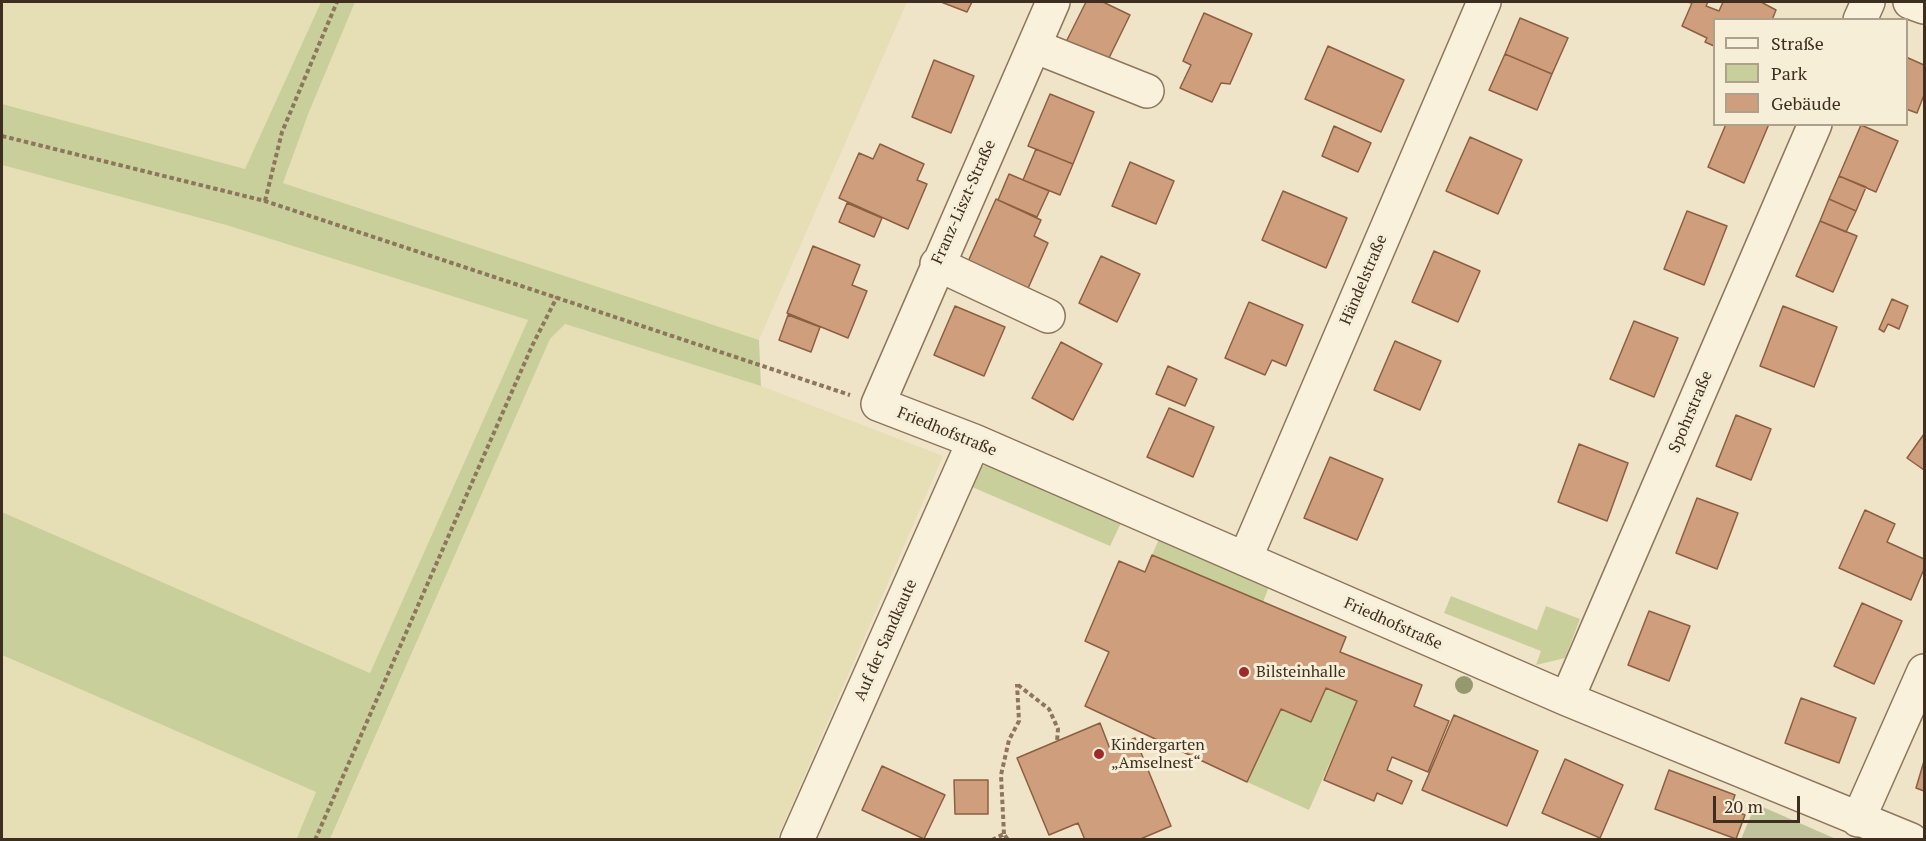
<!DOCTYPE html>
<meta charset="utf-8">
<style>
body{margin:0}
#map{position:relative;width:1926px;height:841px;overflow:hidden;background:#f0e4c8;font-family:"PT Serif",serif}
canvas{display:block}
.frame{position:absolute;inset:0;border:3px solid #3d2e20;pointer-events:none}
.legend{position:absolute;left:1713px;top:18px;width:195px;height:108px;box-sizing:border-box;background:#f7eed8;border:2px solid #ada18e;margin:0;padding:8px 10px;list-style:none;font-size:18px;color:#3d2e20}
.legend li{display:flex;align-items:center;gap:12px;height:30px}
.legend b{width:30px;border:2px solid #ada18e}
.scale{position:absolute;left:1713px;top:796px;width:87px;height:27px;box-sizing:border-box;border:3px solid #3d2e20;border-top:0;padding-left:8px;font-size:18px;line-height:21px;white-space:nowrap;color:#3d2e20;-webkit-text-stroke:4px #f7eed8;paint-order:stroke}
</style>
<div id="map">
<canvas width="1926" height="841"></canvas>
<div class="frame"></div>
<ul class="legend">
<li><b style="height:8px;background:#faf1dc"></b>Straße</li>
<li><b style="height:16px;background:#c9cf9b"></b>Park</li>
<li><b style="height:16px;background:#cf9f7d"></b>Gebäude</li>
</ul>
<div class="scale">20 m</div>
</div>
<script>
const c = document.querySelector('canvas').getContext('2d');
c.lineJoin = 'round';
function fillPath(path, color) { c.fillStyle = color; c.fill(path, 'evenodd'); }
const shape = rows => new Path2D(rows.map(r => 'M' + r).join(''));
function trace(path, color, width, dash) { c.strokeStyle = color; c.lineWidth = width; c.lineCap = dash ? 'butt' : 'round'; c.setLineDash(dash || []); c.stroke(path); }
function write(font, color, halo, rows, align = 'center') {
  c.font = font + ' "PT Serif",serif'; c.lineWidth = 6; c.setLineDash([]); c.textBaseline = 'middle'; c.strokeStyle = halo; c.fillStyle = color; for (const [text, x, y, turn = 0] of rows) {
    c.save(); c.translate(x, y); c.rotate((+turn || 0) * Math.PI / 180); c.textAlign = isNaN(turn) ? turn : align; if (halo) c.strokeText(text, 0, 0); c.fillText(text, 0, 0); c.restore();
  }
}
const farmland = shape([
 [2,2,321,2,245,170,2,104],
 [355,2,907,2,759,340,283,183,309,112],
 [2,165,226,225,528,320,370,673,2,512],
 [565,324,761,386,943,456,777,839,330,840,550,339],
 [2,655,316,792,296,839,2,839]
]);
const green = shape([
 [321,2,355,2,309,112,283,183,759,340,761,386,565,324,550,339,330,839,296,840,316,792,2,655,2,512,370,673,528,320,226,225,2,165,2,104,245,169],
 [993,464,1122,521,1110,546,965,484,976,467],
 [1160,537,1270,584,1263,602,1152,555],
 [1451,596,1537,630,1546,606,1580,619,1565,658,1536,665,1541,651,1444,613],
 [1326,688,1357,701,1309,810,1247,782,1281,709,1311,722]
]);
const cemetery = shape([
 [1756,804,1836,839,1741,839]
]);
const building = shape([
 [941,2,972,2,967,12,941,2],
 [1086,2,1103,2,1130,15,1107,62,1066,42,1086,2],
 [1687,2,1708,2,1706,6,1719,11,1723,2,1761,2,1776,10,1772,20,1714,20,1714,46,1705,42,1707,38,1682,26,1692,3,1687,2],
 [1204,13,1252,34,1230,84,1221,83,1212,102,1180,88,1191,65,1183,61,1204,13],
 [1520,18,1568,38,1552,74,1505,54,1520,18],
 [1328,46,1404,80,1381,132,1305,99,1328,46],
 [1505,54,1552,74,1537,110,1489,90,1505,54],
 [1906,57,1924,65,1924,95,1917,113,1906,109,1906,57],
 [934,60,974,76,951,133,912,117,934,60],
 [1050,94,1094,112,1073,164,1028,146,1050,94],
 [1726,124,1769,124,1744,183,1708,167,1726,124],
 [1861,125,1898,141,1876,192,1839,176,1861,125],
 [1334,126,1371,143,1358,172,1322,156,1334,126],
 [1470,137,1522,160,1498,214,1446,191,1470,137],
 [880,144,924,164,917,180,927,184,908,229,839,198,859,153,873,159,880,144],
 [1036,149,1073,164,1060,195,1023,180,1036,149],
 [1130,162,1174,181,1156,224,1112,206,1130,162],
 [1009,174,1049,191,1037,217,998,200,1009,174],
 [1839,176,1866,187,1856,211,1829,199,1839,176],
 [1283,191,1347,218,1326,268,1262,240,1283,191],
 [996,199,1041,220,1034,236,1048,243,1026,293,966,266,996,199],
 [1829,199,1856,211,1846,232,1820,221,1829,199],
 [847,203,882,218,874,237,839,222,847,203],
 [1687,211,1727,226,1704,285,1664,269,1687,211],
 [1820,221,1857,236,1833,292,1796,276,1820,221],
 [813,246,860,265,852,285,867,291,848,338,787,313,813,246],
 [1434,251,1480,271,1458,322,1412,302,1434,251],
 [1101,256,1140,274,1117,322,1079,303,1101,256],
 [1892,299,1908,306,1899,329,1888,324,1884,332,1879,329,1892,299],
 [1249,302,1303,325,1286,366,1272,360,1265,375,1225,358,1249,302],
 [955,306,1005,327,984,376,934,355,955,306],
 [1783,306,1837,327,1814,387,1760,366,1783,306],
 [788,315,820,327,811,352,779,340,788,315],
 [1634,321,1678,338,1654,397,1610,379,1634,321],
 [1395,341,1441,361,1420,410,1374,390,1395,341],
 [1061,342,1102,364,1073,420,1032,398,1061,342],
 [1168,366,1197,379,1185,406,1156,394,1168,366],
 [1169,408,1214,427,1193,477,1147,457,1169,408],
 [1736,415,1771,429,1751,480,1716,466,1736,415],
 [1924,434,1924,470,1907,458,1924,434],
 [1579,444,1628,463,1607,521,1558,502,1579,444],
 [1330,457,1383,479,1357,540,1304,518,1330,457],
 [1697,498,1738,513,1717,569,1676,553,1697,498],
 [1865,510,1895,524,1887,542,1924,559,1924,569,1911,600,1839,568,1865,510],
 [1152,555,1346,637,1340,652,1422,685,1414,706,1449,721,1428,772,1392,757,1387,770,1412,781,1402,804,1377,793,1374,801,1324,780,1357,701,1326,688,1311,722,1281,709,1247,782,1085,706,1109,652,1085,641,1119,561,1145,572,1152,555],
 [1862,603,1902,621,1874,684,1834,666,1862,603],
 [1649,611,1690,626,1669,681,1628,665,1649,611],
 [1801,698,1856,718,1839,763,1785,743,1801,698],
 [1454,715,1538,751,1507,826,1422,790,1454,715],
 [1100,723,1110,749,1135,738,1171,826,1138,840,1085,840,1078,823,1049,835,1017,758,1100,723],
 [1565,759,1623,785,1600,838,1542,813,1565,759],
 [1924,761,1924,791,1916,788,1924,761],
 [882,766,945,795,924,839,862,810,882,766],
 [1669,770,1735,795,1730,809,1745,815,1736,839,1655,809,1669,770],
 [954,780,988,780,988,814,955,814,954,780]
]);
const path = shape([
 [2,136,265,201,850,395],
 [265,201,282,132,337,2],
 [1018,685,1049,709,1058,729,1057,741],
 [1004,834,1001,775,1009,740,1019,721,1017,684],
 [315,840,532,346,557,297],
 [992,840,1004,834,1008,840]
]);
const minor = shape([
 [1053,2,878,404,974,441,1567,699,1911,840],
 [1910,2,1924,7],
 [1860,20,1868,2],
 [1034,46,1147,91],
 [937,264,1048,316],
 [1245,559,1484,2],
 [1567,699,1815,124],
 [1858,820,1924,671],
 [797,840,974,441]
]);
const trees = [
 [1464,685]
];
const markers = [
 [1244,672,6,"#9e2a2b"],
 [1099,754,6,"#9e2a2b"]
];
const streetNames = [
 ["Franz-Liszt-Straße",964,202,-66],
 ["Händelstraße",1364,280,-67],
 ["Spohrstraße",1691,412,-67],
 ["Friedhofstraße",947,432,22],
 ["Friedhofstraße",1393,624,24],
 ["Auf der Sandkaute",886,640,-66]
];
const poiNames = [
 ["Bilsteinhalle",1256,672],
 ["Kindergarten",1111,745],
 ["„Amselnest“",1111,763]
];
fillPath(farmland, '#e6deb5');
fillPath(green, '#c9cf9b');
fillPath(cemetery, '#bfc49a');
fillPath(building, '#cf9f7d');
trace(building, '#8d5f41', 1.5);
trace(minor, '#8d765c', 36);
trace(path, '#8d765c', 4, [4.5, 3]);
trace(minor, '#faf1dc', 33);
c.fillStyle = '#96986f';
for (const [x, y] of trees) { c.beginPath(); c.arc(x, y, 9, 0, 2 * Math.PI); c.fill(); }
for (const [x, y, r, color] of markers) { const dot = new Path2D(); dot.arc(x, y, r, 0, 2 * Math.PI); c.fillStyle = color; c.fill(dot); trace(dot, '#f7eed8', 2); }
write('16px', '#3d2e20', '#f7eed8', streetNames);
write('16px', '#3d2e20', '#f7eed8', poiNames, 'left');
</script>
